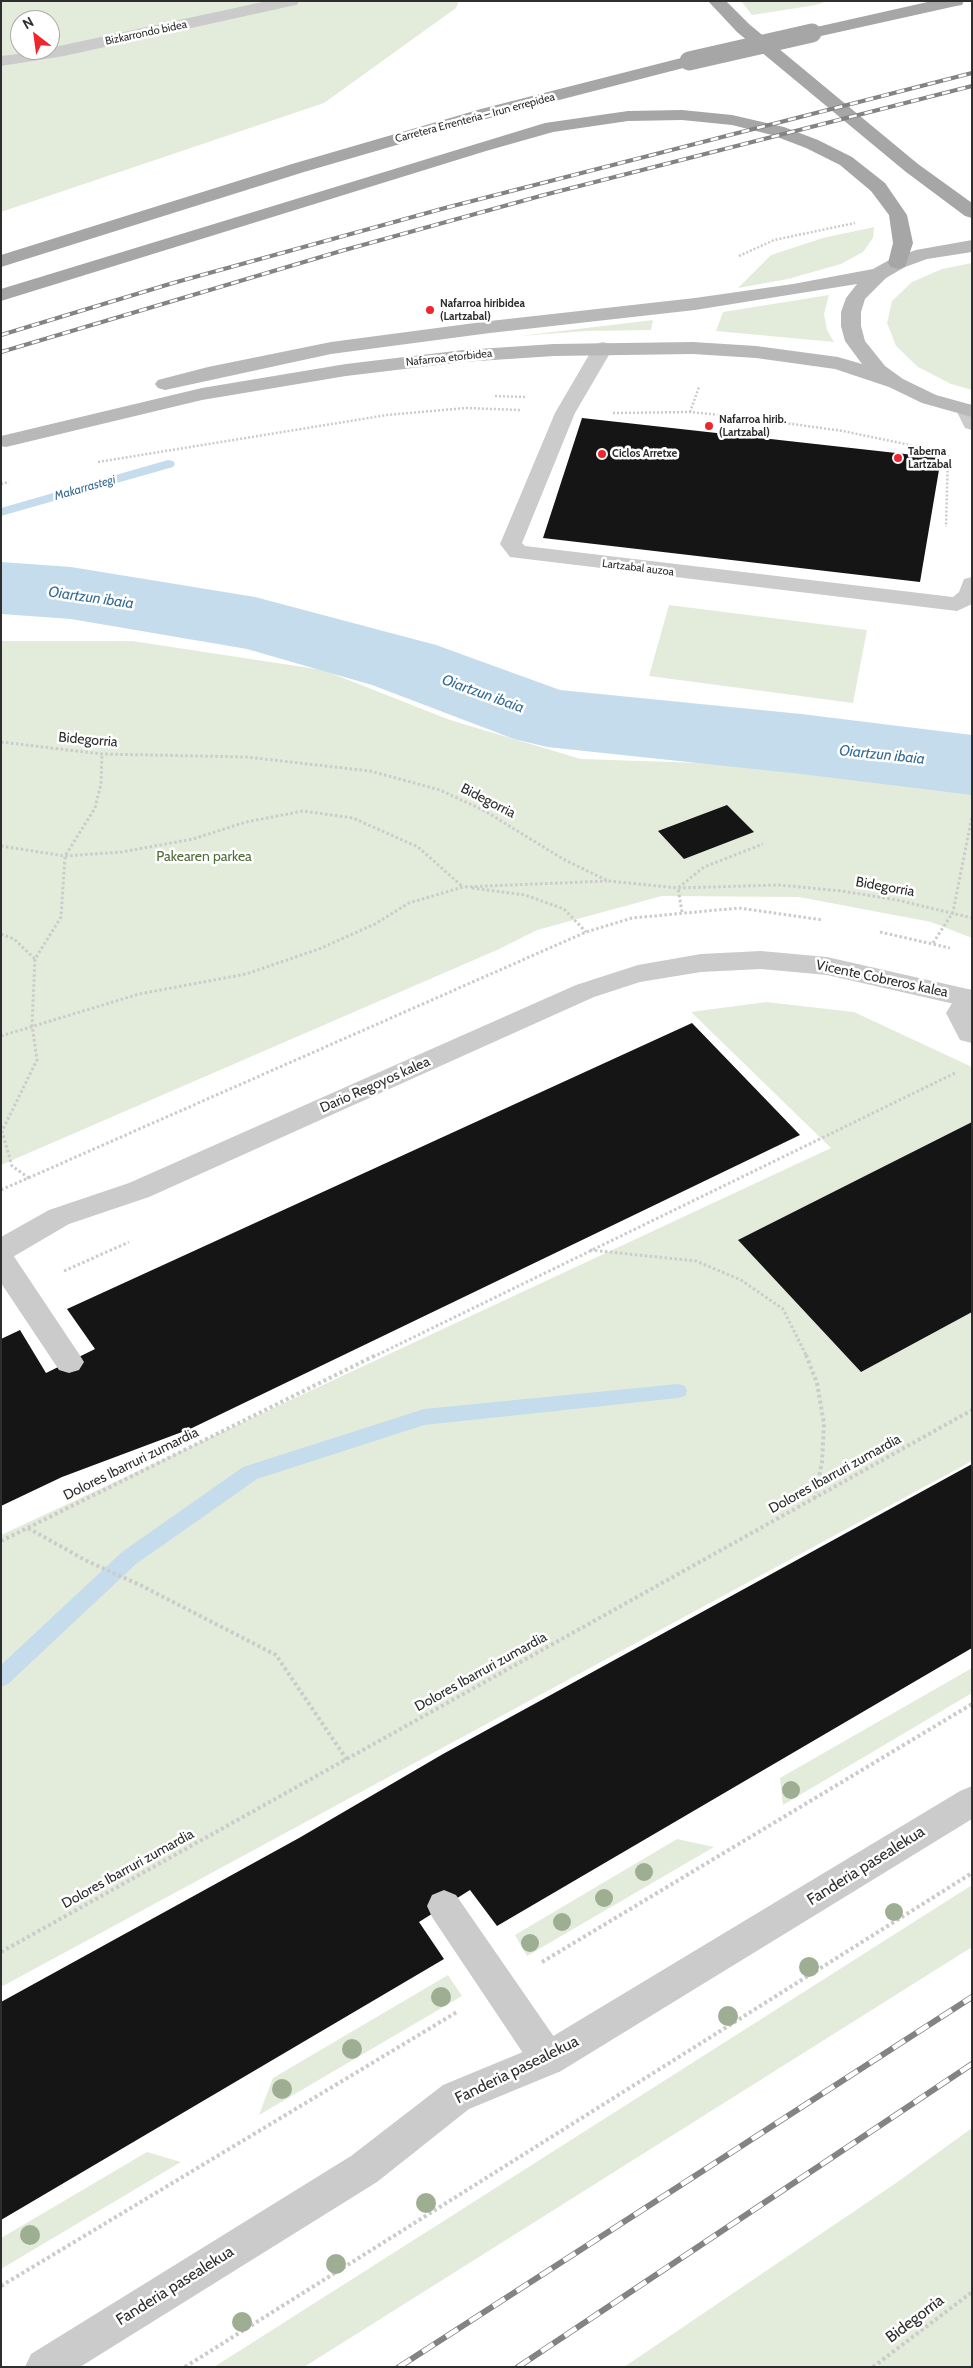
<!DOCTYPE html>
<meta charset="utf-8">
<style>
body{margin:0}
#map{position:relative;width:973px;height:2368px;overflow:hidden;background:#fff;font-family:Cabin,sans-serif}
canvas{display:block}
.frame{position:absolute;inset:0;border:2px solid #2e2e2e;pointer-events:none}
.north{position:absolute;left:10px;top:10px;width:50px;height:50px;box-sizing:border-box;background:#fff;border:1px solid #ababab;border-radius:50%;rotate:330deg;font-size:14px;font-weight:700;line-height:20px;text-align:center;color:#2e2e2e}
.north::after{content:'';display:block;margin:auto;width:18px;height:22px;background:#ef262e;clip-path:polygon(50% 0,100% 100%,50% 72%,0 100%)}
</style>
<div id="map">
<canvas width="973" height="2368"></canvas>
<div class="frame"></div>
<div class="north">N</div>
</div>
<script>
const c = document.querySelector('canvas').getContext('2d');
c.lineJoin = 'round';
function fillPath(path, color) { c.fillStyle = color; c.fill(path, 'evenodd'); }
const shape = rows => new Path2D(rows.map(r => 'M' + r).join(''));
function trace(path, color, width, dash) { c.strokeStyle = color; c.lineWidth = width; c.lineCap = dash ? 'butt' : 'round'; c.setLineDash(dash || []); c.stroke(path); }
function write(font, color, halo, rows, align = 'center') {
  c.font = font + ' Cabin,sans-serif'; c.lineWidth = 5; c.setLineDash([]); c.textBaseline = 'middle'; c.strokeStyle = halo; c.fillStyle = color; for (const [text, x, y, turn = 0] of rows) {
    c.save(); c.translate(x, y); c.rotate((+turn || 0) * Math.PI / 180); c.textAlign = isNaN(turn) ? turn : align; if (halo) c.strokeText(text, 0, 0); c.fillText(text, 0, 0); c.restore();
  }
}
const green = shape([
 [1,1,459,1,456,8,324,103,1,212],
 [20,20,50,20,50,50,20,50],
 [741,1,828,1,816,5,752,15],
 [874,227,873,238,863,252,841,264,788,279,738,288,771,255,823,238],
 [972,263,972,390,951,384,918,367,896,346,887,323,892,301,912,282,942,269],
 [829,295,824,314,827,330,834,342,716,331,723,312],
 [653,320,651,330,587,331,519,336],
 [669,605,867,630,853,703,649,676],
 [1,641,132,641,323,670,450,720,581,759,761,765,908,778,972,786,972,938,931,922,799,897,662,896,537,930,497,950,1,1165],
 [766,1002,854,1012,972,1067,972,1122,739,1240,861,1372,972,1312,972,1461,1,1987,1,1535,831,1148,691,1012],
 [972,1668,972,1693,783,1805,780,1778],
 [677,1839,714,1847,527,1956,515,1935],
 [972,1885,972,1947,304,2367,214,2367],
 [448,1975,462,1996,259,2115,273,2078],
 [972,2128,972,2367,624,2367,896,2183],
 [147,2152,181,2162,1,2269,1,2238]
]);
const stream = shape([
 [168,460,173,461,175,464,173,467,1,516,1,508,168,460],
 [678,1384,685,1386,687,1391,685,1396,678,1398,424,1425,257,1479,136,1564,8,1684,1,1687,1,1665,122,1552,243,1467,424,1409,678,1384]
]);
const river = shape([
 [1,562,71,567,255,597,436,645,560,690,801,714,972,735,972,795,801,774,547,747,514,739,372,685,247,649,71,619,1,614,1,562]
]);
const building = shape([
 [582,418,941,458,920,582,543,538],
 [727,805,754,832,684,859,658,831],
 [692,1023,800,1135,190,1429,62,1477,1,1506,1,1339,20,1330,46,1373,95,1349,67,1309],
 [972,1122,972,1312,861,1372,738,1240],
 [972,1464,972,1648,497,1926,470,1890,419,1922,444,1959,1,2220,1,2002,299,1838,443,1754]
]);
const pathFar2 = shape([
 [739,256,774,240,855,223],
 [495,396,526,397],
 [690,412,699,387],
 [613,413,690,412,749,418,843,431,948,453,946,527],
 [98,462,387,415,466,408,520,410],
 [1,484,9,482]
]);
const pathFar1 = shape([
 [1,742,102,754,246,757,370,771,440,790,485,811,563,859,608,881,678,888,779,885,842,891,897,900,972,918],
 [1,846,65,856,122,852,193,839,246,822,303,811,353,818,418,847,463,887],
 [472,888,525,895,564,909,586,932],
 [682,912,678,888,704,867,763,844],
 [880,932,950,948],
 [1,934,14,939,35,959],
 [933,943,953,912,972,816],
 [1,1036,139,994,246,974,319,949,375,924,409,903,463,887,607,881],
 [29,1178,12,1166,2,1131,37,1060,32,1025,35,959,61,917,65,856,95,808,101,784,102,754],
 [1,1190,586,932,632,918,739,908,823,920],
 [590,1250,696,1261,741,1280,783,1309,807,1357],
 [64,1271,129,1242],
 [373,1357,955,1073]
]);
const path = shape([
 [806,1355,817,1383,824,1424,822,1462,815,1497],
 [28,1528,85,1560,142,1586,276,1655,347,1760],
 [1,1541,376,1355],
 [1,1952,972,1410],
 [542,1962,972,1704],
 [1,2286,457,2012],
 [185,2367,972,1873],
 [873,2367,972,2292]
]);
const service = shape([
 [968,989,972,990,972,1043,960,1040,946,1013,959,992,968,989],
 [1,1249,11,1252,79,1354,84,1362,79,1370,69,1373,59,1370,1,1283,1,1249],
 [444,1890,456,1895,561,2047,566,2059,561,2071,548,2076,535,2071,432,1917,427,1906,432,1895,444,1890]
]);
const minor = shape([
 [267,1,299,1,297,5,291,6,64,56,1,66,1,56,50,50,50,48,267,1],
 [603,342,610,344,613,348,575,413,522,543,525,546,953,597,959,592,964,579,972,577,972,604,957,611,510,557,500,544,555,413,593,348,596,344,603,342],
 [966,404,972,405,972,430,965,428,956,410,959,406,966,404],
 [761,951,827,957,972,990,972,1008,827,975,761,969,701,972,640,982,594,997,149,1197,69,1224,11,1258,1,1261,1,1237,49,1210,129,1183,576,985,638,965,701,954,761,951],
 [972,1786,972,1819,561,2071,469,2109,377,2182,80,2367,25,2367,31,2354,351,2156,443,2085,535,2047,960,1791,972,1786]
]);
const secondary = shape([
 [972,240,972,252,927,259,905,267,886,278,865,299,861,312,861,326,865,341,885,366,903,379,936,395,972,405,972,417,922,403,889,387,835,369,756,358,693,354,554,356,463,362,346,376,202,400,6,447,1,446,1,436,202,388,346,364,463,350,554,344,693,342,756,346,838,357,862,364,845,341,841,326,841,312,846,298,857,284,695,310,490,333,331,354,165,390,158,388,155,384,158,380,208,367,331,342,490,321,695,298,793,284,873,269,891,259,916,250,972,240]
]);
const primary = shape([
 [708,1,726,1,749,24,918,164,972,203,972,218,965,216,906,172,737,32,708,1],
 [932,1,964,1,962,5,956,6,812,38,806,37,803,33,806,29,812,28,932,1],
 [689,56,695,57,698,61,695,65,493,117,304,172,1,267,1,255,292,164,481,109,689,56],
 [682,110,732,115,784,127,818,140,852,157,885,183,907,215,913,243,905,267,898,269,891,267,888,263,893,243,889,215,871,191,840,165,806,148,772,135,732,125,682,120,628,121,553,132,486,151,1,301,1,289,545,123,628,111,682,110]
]);
const railFar1 = shape([
 [1,335,173,283,445,208,972,73],
 [1,352,341,251,544,195,972,86]
]);
const rail = shape([
 [399,2367,972,1997],
 [518,2367,972,2064]
]);
const primaryBridge = shape([
 [689,61,812,33]
]);
const trees = [
 [791,1790,9],
 [644,1872,9],
 [604,1898,9],
 [894,1912,9],
 [562,1922,9],
 [530,1943,9],
 [809,1967,10],
 [441,1997,10],
 [728,2016,10],
 [352,2049,10],
 [282,2089,10],
 [426,2203,10],
 [30,2235,10],
 [336,2264,10],
 [242,2322,10]
];
const markers = [
 [430,310,5,"#ef262e"],
 [709,426,5,"#ef262e"],
 [602,454,5,"#ef262e"],
 [898,458,5,"#ef262e"]
];
const farStreetnames = [
 ["Bizkarrondo bidea",146,33,-12],
 ["Carretera Errenteria – Irun errepidea",475,118,-15],
 ["Nafarroa etorbidea",449,358,-6],
 ["Lartzabal auzoa",638,568,7]
];
const farPoinames = [
 ["Nafarroa hiribidea",440,304],
 ["(Lartzabal)",440,317],
 ["Nafarroa hirib.",719,420],
 ["(Lartzabal)",719,433],
 ["Taberna",908,452],
 ["Lartzabal",908,465],
 ["Ciclos Arretxe",612,454]
];
const farWaternames = [
 ["Makarrastegi",85,488,-16]
];
const streetNames = [
 ["Bidegorria",88,740,5],
 ["Bidegorria",488,801,27],
 ["Bidegorria",885,887,10],
 ["Vicente Cobreros kalea",882,979,12],
 ["Dario Regoyos kalea",375,1085,-24],
 ["Dolores Ibarruri zumardia",131,1464,-26],
 ["Dolores Ibarruri zumardia",835,1474,-29],
 ["Dolores Ibarruri zumardia",481,1672,-29],
 ["Dolores Ibarruri zumardia",128,1869,-29]
];
const parkNames = [
 ["Pakearen parkea",204,857]
];
const waterNames = [
 ["Oiartzun ibaia",91,598,8],
 ["Oiartzun ibaia",483,694,20],
 ["Oiartzun ibaia",882,755,6]
];
const nearStreetnames = [
 ["Fanderia pasealekua",866,1866,-32],
 ["Fanderia pasealekua",517,2070,-26],
 ["Fanderia pasealekua",175,2286,-32],
 ["Bidegorria",915,2319,-37]
];
fillPath(green, '#e3ecda');
fillPath(stream, '#c5dced');
fillPath(river, '#c5dced');
fillPath(building, '#151515');
trace(pathFar2, '#cbcbcb', 2.5, [2, 2]);
trace(pathFar1, '#cbcbcb', 3, [2.5, 2.5]);
trace(path, '#cbcbcb', 4, [3, 3]);
fillPath(service, '#cbcbcb');
fillPath(minor, '#cbcbcb');
fillPath(secondary, '#b8b8b8');
fillPath(primary, '#a6a6a6');
trace(railFar1, '#838383', 4);
trace(rail, '#838383', 6);
trace(railFar1, '#fff', 2.5, [8]);
trace(rail, '#fff', 4.5, [14]);
trace(primaryBridge, '#a6a6a6', 19);
c.fillStyle = '#9eae92';
for (const [x, y, r] of trees) { c.beginPath(); c.arc(x, y, r, 0, 2 * Math.PI); c.fill(); }
for (const [x, y, r, color] of markers) { const dot = new Path2D(); dot.arc(x, y, r, 0, 2 * Math.PI); c.fillStyle = color; c.fill(dot); trace(dot, '#fff', 2); }
write('11px', '#2e2e2e', '#fff', farStreetnames);
write('bold 11px', '#2e2e2e', '#fff', farPoinames, 'left');
write('italic 12px', '#376d94', '#fff', farWaternames);
write('14px', '#2e2e2e', '#fff', streetNames);
write('14px', '#4f6c39', '#fff', parkNames);
write('italic 15px', '#376d94', '#fff', waterNames);
write('16px', '#2e2e2e', '#fff', nearStreetnames);
</script>
